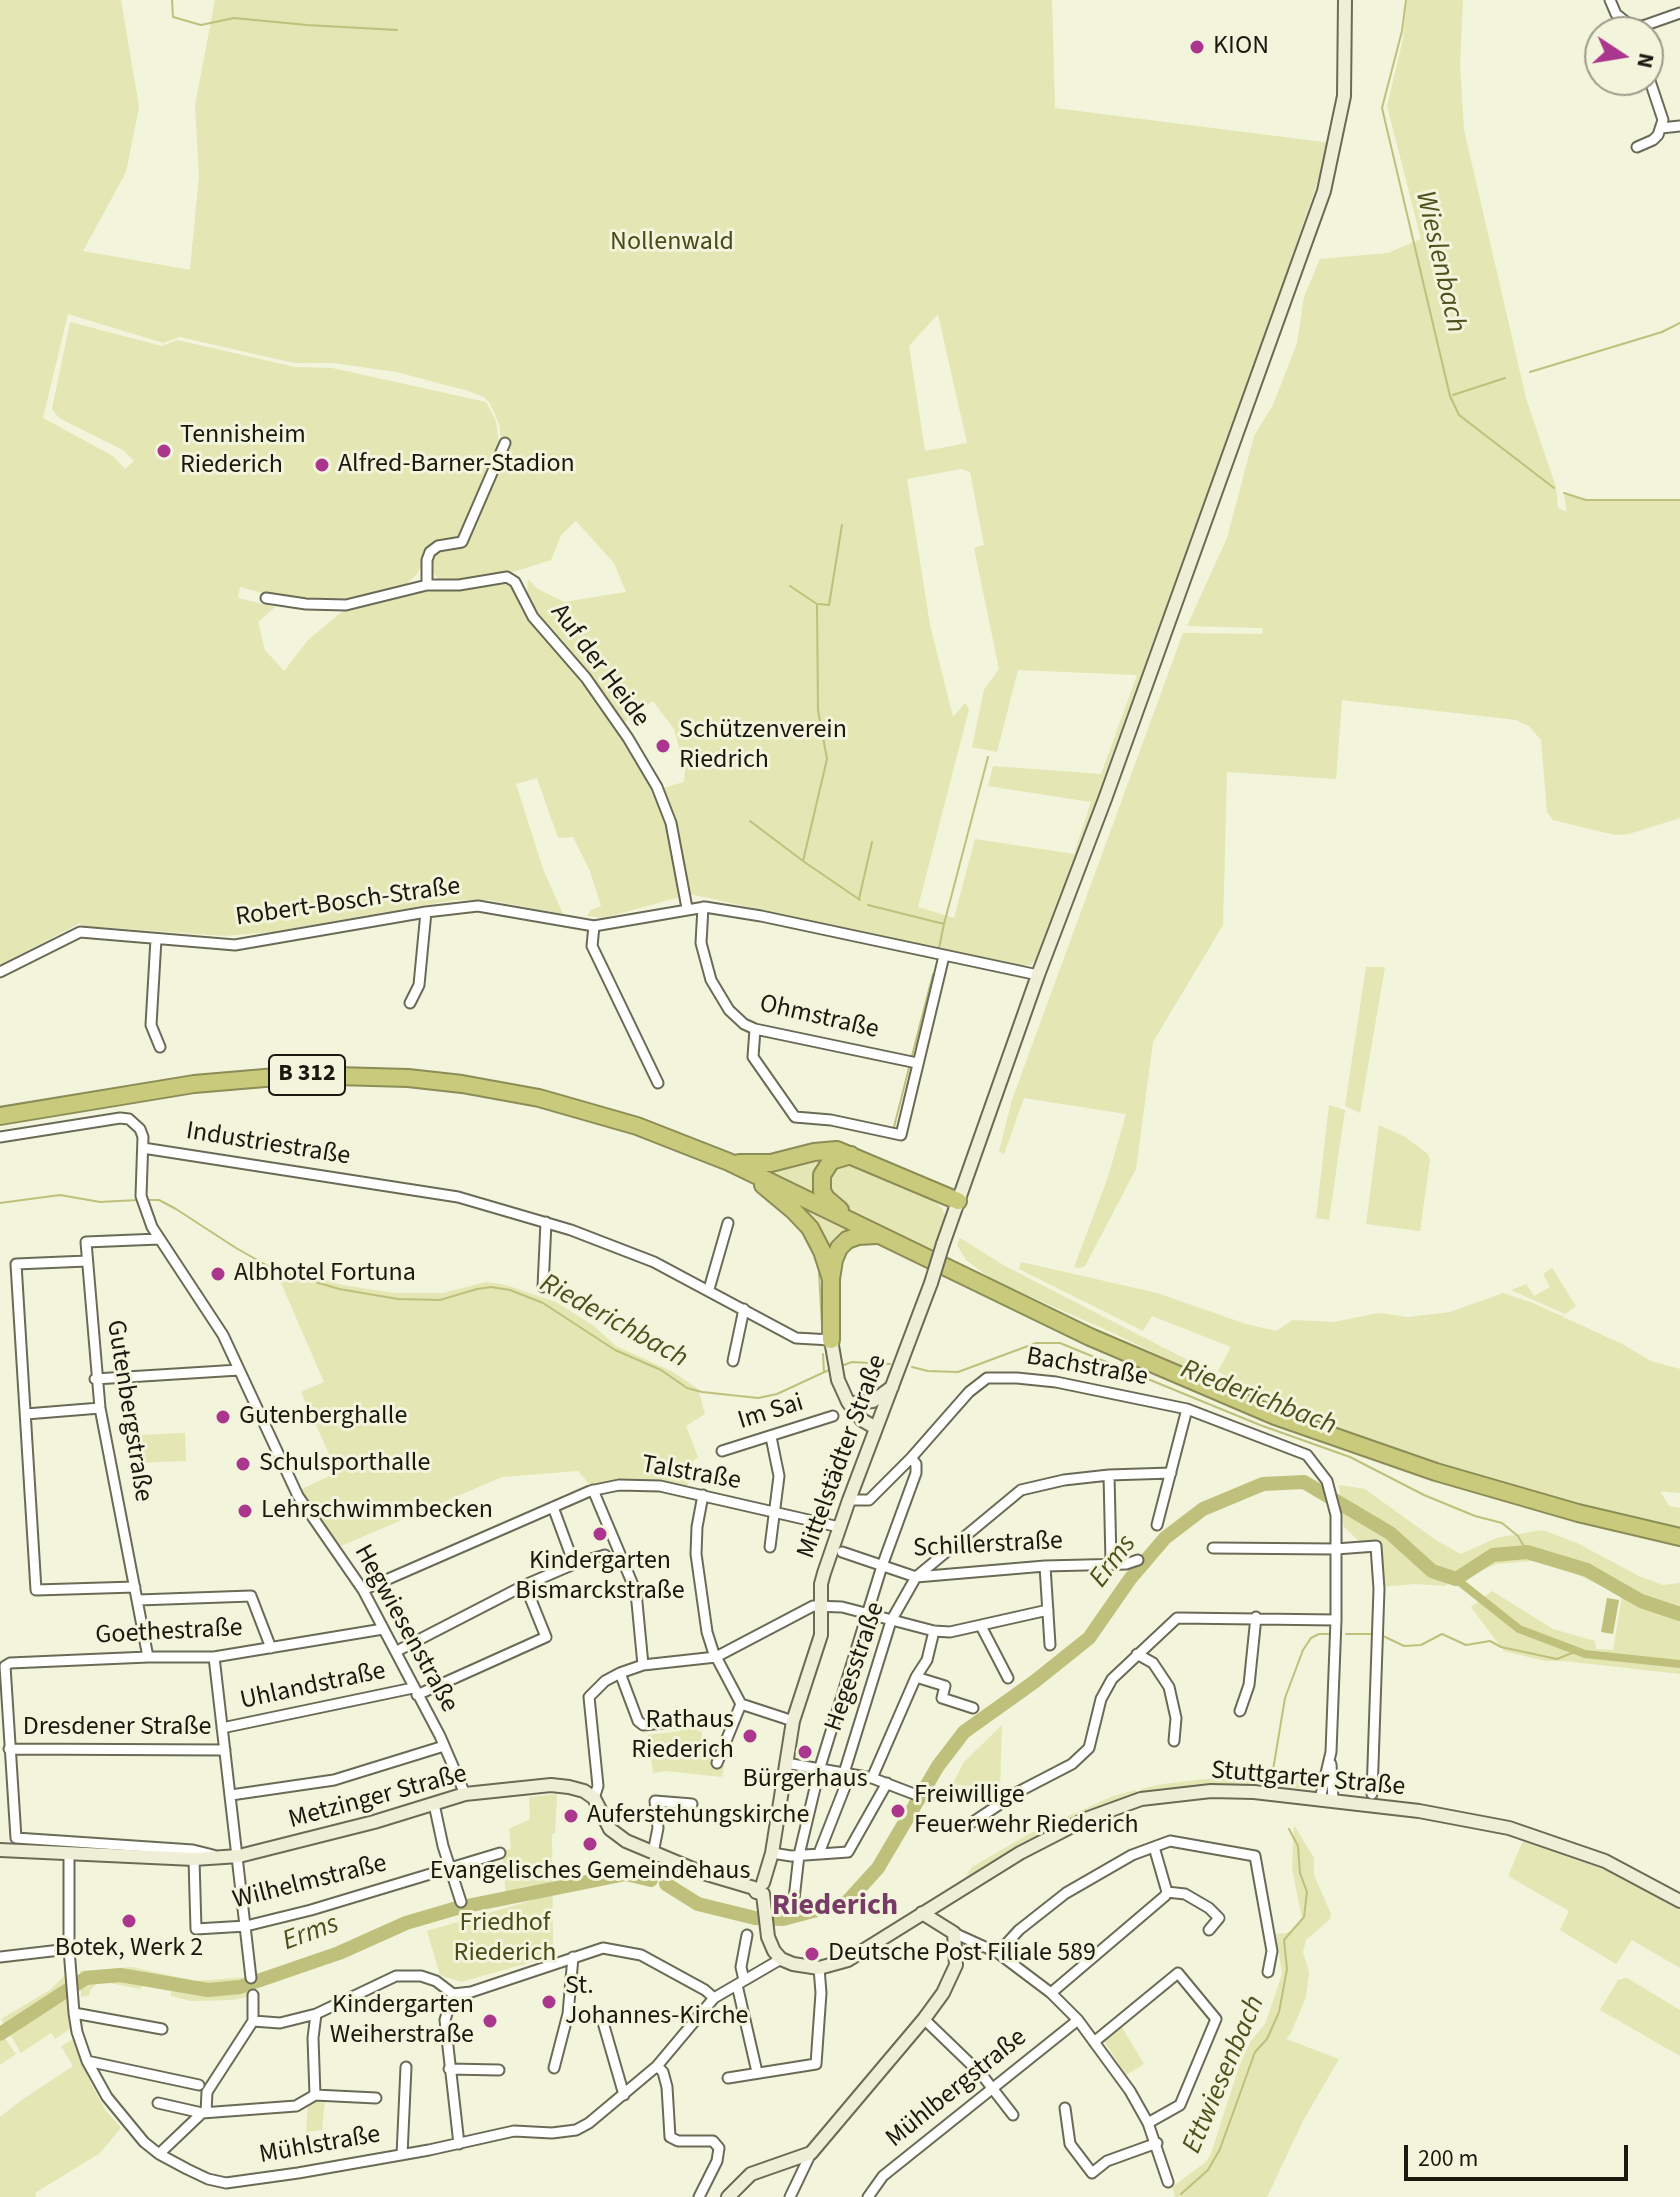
<!DOCTYPE html>
<meta charset="utf-8">
<style>
body{margin:0}
#map{position:relative;width:1680px;height:2197px;overflow:hidden;background:#f2f4db;font-family:"Source Sans 3",sans-serif}
canvas{display:block}
.north{position:absolute;left:1584px;top:16px;width:80px;height:80px;box-sizing:border-box;background:#f2f4db;border:2px solid #9b9c8a;border-radius:50%;rotate:102deg;font-size:22px;font-weight:700;line-height:32px;text-align:center;color:#191910}
.north::after{content:'';display:block;margin:auto;width:28px;height:36px;background:#ab368e;clip-path:polygon(50% 0,100% 100%,50% 72%,0 100%)}
.scale{position:absolute;left:1404px;top:2145px;width:224px;height:36px;box-sizing:border-box;border:4px solid #191910;border-top:0;padding-left:10px;font-size:24px;line-height:28px;white-space:nowrap;color:#191910;-webkit-text-stroke:6px #f2f4db;paint-order:stroke}
</style>
<div id="map">
<canvas width="1680" height="2197"></canvas>
<div class="north">N</div>
<div class="scale">200 m</div>
</div>
<script>
const c = document.querySelector('canvas').getContext('2d');
c.lineJoin = 'round';
function fillPath(path, color) { c.fillStyle = color; c.fill(path, 'evenodd'); }
const shape = rows => new Path2D(rows.map(r => 'M' + r).join(''));
function trace(path, color, width, dash) { c.strokeStyle = color; c.lineWidth = width; c.lineCap = dash ? 'butt' : 'round'; c.setLineDash(dash || []); c.stroke(path); }
function write(font, color, halo, rows, align = 'center') {
  c.font = font + ' "Source Sans 3",sans-serif'; c.lineWidth = 6; c.setLineDash([]); c.textBaseline = 'middle'; c.strokeStyle = halo; c.fillStyle = color; for (const [text, x, y, turn = 0] of rows) {
    c.save(); c.translate(x, y); c.rotate((+turn || 0) * Math.PI / 180); c.textAlign = isNaN(turn) ? turn : align; if (halo) c.strokeText(text, 0, 0); c.fillText(text, 0, 0); c.restore();
  }
}
const green = shape([
 [0,0,121,0,139,107,126,172,83,251,190,270,199,176,195,105,215,0,1052,0,1055,108,1331,143,1222,458,1086,839,1041,955,1030,965,1016,966,690,894,604,918,587,916,591,910,601,906,590,871,573,837,558,838,537,778,516,784,543,869,563,914,488,900,455,900,271,932,225,936,84,926,80,923,0,965],
 [68,314,163,343,180,337,294,363,333,363,396,372,465,390,484,397,490,403,499,424,502,443,515,453,499,444,496,421,486,402,332,368,295,367,177,340,162,346,70,322,52,409,59,418,123,450,134,461,125,469,113,456,43,418],
 [938,314,967,443,925,451,909,346],
 [961,469,970,472,984,545,974,548,999,669,984,690,972,747,997,752,1018,670,1137,675,1101,774,993,766,988,786,1091,802,1074,854,975,839,954,918,918,907,969,709,965,703,953,717,930,625,907,479],
 [576,521,614,563,626,592,564,602,538,589,528,579,527,594,518,600,511,584,413,589,350,605,308,640,284,671,265,650,258,622,275,607,238,598,240,587,277,597,307,601,343,602,403,587,417,574,424,559,438,579,458,583,497,577,551,560,561,535],
 [546,629,623,723,653,701,674,729,685,770,684,782,663,788,673,815,666,821,655,794,616,730],
 [1407,0,1463,0,1460,64,1464,130,1526,398,1556,487,1558,508,1567,512,1564,494,1583,499,1680,499,1680,818,1629,834,1615,835,1553,820,1547,812,1541,740,1529,726,1516,720,1342,700,1336,779,1227,772,1223,925,1153,1042,1136,1169,1085,1266,1079,1268,1074,1267,1108,1177,1126,1114,1024,1098,1004,1154,999,1151,1012,1100,1183,633,1263,634,1262,628,1187,626,1227,538,1254,436,1273,405,1297,343,1304,297,1320,259,1388,253,1421,239,1387,106,1403,39],
 [1366,967,1385,967,1360,1113,1345,1106],
 [1329,1105,1345,1110,1329,1220,1316,1218],
 [1379,1125,1405,1137,1428,1154,1430,1160,1420,1231,1366,1224],
 [828,1153,820,1196,758,1168],
 [845,1160,927,1195,942,1208,946,1218,932,1255,841,1206,829,1195,829,1169],
 [794,1200,859,1230,831,1260],
 [960,1238,1005,1266,1240,1387,1218,1371,1231,1347,1152,1316,1143,1331,1019,1269,1021,1262,1157,1293,1246,1324,1276,1331,1293,1320,1334,1322,1379,1313,1408,1317,1450,1312,1503,1293,1533,1303,1622,1344,1651,1361,1680,1369,1680,1493,1660,1491,1669,1506,1680,1508,1680,1532,1474,1478,1248,1399,1111,1332,993,1280,966,1260,957,1245],
 [269,1263,342,1285,395,1293,443,1293,486,1282,506,1285,556,1302,594,1326,616,1346,673,1372,698,1389,705,1414,686,1426,698,1457,689,1465,688,1486,645,1480,592,1487,578,1471,502,1477,341,1546,300,1490,375,1454,373,1452,335,1467,301,1392,324,1382,281,1283,286,1278,267,1271],
 [1552,1268,1576,1306,1565,1314,1511,1290,1526,1284,1534,1296,1550,1287,1543,1274],
 [185,1433,186,1461,136,1463,135,1435],
 [1339,1485,1365,1489,1437,1541,1461,1554,1496,1538,1542,1530,1577,1543,1639,1576,1663,1585,1680,1583,1680,1674,1564,1661,1545,1661,1504,1651,1471,1607,1492,1591,1553,1629,1595,1641,1596,1649,1613,1650,1622,1596,1560,1566,1531,1561,1497,1564,1473,1574,1461,1569,1446,1586,1416,1584,1380,1587,1377,1542,1359,1541,1344,1527],
 [681,1725,702,1732,701,1750,716,1756,724,1766,722,1777,665,1771,653,1773,648,1735,681,1731],
 [1002,1725,1000,1787,952,1785,964,1762],
 [1240,1775,1318,1781,1316,1789,1240,1784,1141,1792,1141,1789,1163,1784],
 [1136,1790,1137,1793,1031,1839,968,1878,967,1874,972,1867,1029,1834,1113,1796],
 [557,1794,555,1833,552,1834,553,1956,461,1982,440,1975,427,1931,530,1901,529,1890,506,1895,502,1851,511,1849,509,1829,530,1819,529,1797],
 [1294,1825,1314,1858,1314,1875,1331,1914,1330,1919,1306,1940,1303,1952,1309,1973,1306,1997,1291,2033,1286,2039,1339,2059,1303,2121,1267,2197,1175,2197,1172,2187,1206,2162,1211,2153,1240,2064,1251,2041,1265,2024,1282,1974,1276,1934,1287,1933,1296,1927,1302,1918,1292,1869],
 [1523,1841,1567,1854,1618,1875,1680,1910,1680,1968,1632,1940,1616,1964,1560,1930,1569,1911,1508,1876],
 [132,1967,194,1981,250,1977,251,1996,232,2000,191,2001,171,1996,171,1991,143,1985,140,1989,100,1981,90,1990,90,1995,81,1997,80,1971],
 [66,1974,68,2016,71,2028,55,2039,51,2033,21,2053,1,2019,50,1990],
 [1627,1978,1680,2010,1680,2056,1600,2010,1618,1980],
 [1121,2026,1144,2064,1126,2075,1102,2038],
 [0,2031,16,2054,0,2065],
 [74,2039,90,2082,106,2111,121,2128,100,2153,35,2193,36,2197,0,2197,0,2117,23,2099,73,2066,61,2046],
 [318,2099,325,2099,322,2130,306,2132,308,2102]
]);
const water = shape([
 [1607,1598,1619,1600,1613,1634,1601,1632]
]);
const stream = shape([
 [172,0,173,17,201,25,234,18,307,25,397,30],
 [1406,0,1402,31,1382,108,1450,396,1459,415,1554,488],
 [1530,372,1662,332,1680,323],
 [1453,395,1505,378],
 [1564,493,1586,500,1680,500],
 [790,586,817,604,818,710,827,759,803,861,860,900],
 [819,604,829,605,842,525],
 [750,821,803,861],
 [859,899,872,842],
 [868,905,944,924,939,948],
 [944,924,988,757],
 [912,1056,933,974],
 [894,1127,909,1068],
 [148,1200,159,1200,176,1209,236,1248,275,1270,339,1289,398,1299,440,1300,477,1289,491,1287,510,1290,543,1303,615,1350,661,1370,687,1388,702,1392,758,1398,777,1394,831,1369],
 [0,1203,60,1195,100,1202,138,1200],
 [819,1273,822,1325],
 [823,1354,824,1372],
 [841,1366,852,1362,890,1364],
 [912,1367,928,1371,958,1372,1036,1343,1060,1343,1260,1425,1350,1457,1424,1495,1475,1516,1502,1523,1518,1536,1527,1552],
 [1346,1634,1373,1634],
 [1379,1634,1404,1646,1421,1645,1442,1634,1466,1645,1490,1641,1501,1647,1557,1659,1577,1651],
 [1273,1770,1285,1698,1303,1650,1311,1638,1319,1634,1329,1634],
 [1181,2194,1208,2170,1220,2149,1255,2052,1267,2039,1279,2012,1287,1969,1284,1940,1304,1917,1307,1892,1300,1873,1298,1846,1289,1829]
]);
const canal = shape([
 [1456,1579,1519,1629,1585,1654,1680,1664]
]);
const river = shape([
 [666,1884,698,1904,755,1918,783,1919,847,1902,878,1868,938,1766,964,1732,1034,1682,1089,1638,1130,1579,1165,1538,1203,1509,1263,1484,1304,1482,1390,1533,1432,1571,1456,1579,1493,1555,1527,1552,1587,1570,1641,1601,1680,1614],
 [0,2034,86,1978,120,1975,208,1990,240,1987,339,1953,406,1923,457,1908,626,1874,651,1880]
]);
const street = shape([
 [1610,0,1616,14,1630,25,1643,26,1680,13],
 [1661,128,1680,126],
 [1637,147,1653,140,1658,135,1663,120,1648,75],
 [427,585,427,560,430,552,438,546,462,542,505,443],
 [266,598,306,604,346,605,427,585,459,585,507,577,515,582,533,617,586,678,628,738,657,787,671,823,687,908],
 [703,907,701,943,711,980,729,1010,744,1024,755,1029,917,1063],
 [594,926,592,946,658,1083],
 [156,939,151,1025,160,1047],
 [0,972,80,932,235,945,426,912,478,906,594,926,705,907,761,916,1038,975],
 [410,1003,419,985,426,912],
 [755,1029,753,1057,795,1117,831,1120,901,1135,944,956],
 [0,1137,120,1118,129,1119,140,1129,143,1137,141,1196,152,1227,223,1335,298,1496,363,1590,440,1736,465,1794],
 [143,1148,458,1197,571,1230,654,1262,796,1338,831,1340],
 [87,1261,16,1264,36,1590,135,1587],
 [543,1287,546,1222],
 [709,1289,728,1223],
 [733,1361,744,1309],
 [95,1379,239,1370],
 [26,1414,100,1408],
 [722,1451,833,1416],
 [1109,1475,1111,1562],
 [593,1490,636,1592,643,1665],
 [703,1495,697,1527,696,1554,707,1632,713,1651,741,1704,717,1763],
 [849,1500,869,1500,911,1458,969,1392,987,1378,1017,1378,1056,1382,1187,1409,1307,1455,1327,1481,1336,1515,1336,1620,1331,1752,1320,1799],
 [1157,1525,1187,1409],
 [770,1547,779,1476,771,1437],
 [1213,1548,1336,1549,1376,1546,1379,1589,1372,1794],
 [842,1552,916,1577,1045,1566,1126,1564,1138,1560],
 [574,1564,605,1555],
 [1045,1566,1050,1645],
 [363,1590,590,1491,619,1485,660,1486,839,1527],
 [138,1600,251,1596,271,1648],
 [981,1626,1008,1678],
 [397,1651,525,1585,574,1564,553,1507],
 [1137,1654,1153,1663,1169,1687,1176,1718,1174,1741],
 [148,1657,100,1408,86,1242,159,1239],
 [214,1657,251,1978],
 [620,1673,638,1721,643,1725,695,1720],
 [916,1677,945,1686,942,1698,973,1708],
 [417,1695,546,1637,525,1585],
 [741,1704,793,1721],
 [1240,1711,1249,1685,1256,1617],
 [222,1728,413,1688],
 [9,1749,225,1750],
 [786,1763,872,1778,914,1794],
 [1331,1764,1333,1800],
 [844,1773,891,1621,916,1577,1021,1490,1064,1480,1109,1475,1171,1473],
 [872,1778,916,1677,927,1660,934,1631],
 [231,1795,334,1780,444,1746],
 [594,1798,598,1786,589,1697,605,1681,620,1673,643,1665,716,1657,813,1606,842,1607,934,1631,950,1632,1048,1610],
 [434,1804,443,1846,461,1902],
 [973,1822,1018,1792,1072,1764,1089,1748,1101,1699,1112,1679,1177,1618,1336,1620],
 [653,1853,658,1828,655,1801,692,1804],
 [772,1853,791,1856,848,1852,887,1783],
 [819,1853,850,1774],
 [69,1854,69,1949,74,2013,77,2032,87,2061,107,2097,144,2142,159,2154,187,2169,208,2179,226,2183,298,2173,429,2150,514,2131,552,2133,576,2130,589,2123,657,2066,714,1998,781,1959],
 [213,1855,193,1850,16,1838,5,1666,10,1663,148,1657,214,1657,383,1629],
 [194,1859,196,1929,246,1926,311,1910,500,1853],
 [1167,1892,1185,1894,1209,1908,1219,1918,1209,1930],
 [794,1899,799,1855,820,1767,882,1566,916,1473,916,1464,911,1458],
 [954,1933,998,1953,1051,1993,1078,2020,1130,2091,1148,2123,1168,2182],
 [998,1953,1019,1930,1066,1893,1132,1855,1170,1841,1255,1856,1272,1951,1268,1972],
 [0,1957,69,1949],
 [744,1980,741,1967,747,1935],
 [737,1985,757,2072],
 [1051,1993,1165,1896,1167,1892,1154,1847],
 [453,1994,471,1992,603,1948,641,1955,705,1990,714,1998],
 [453,1994,445,2020,459,2144],
 [74,2013,162,2029],
 [568,2014,602,2019,624,2095],
 [924,2019,982,2075,1013,2115],
 [253,2021,280,2023,316,2014],
 [1094,2042,1178,1973,1216,2019,1180,2105,1148,2123],
 [87,2061,199,2085],
 [657,2066,663,2072,667,2087,670,2137,678,2141,713,2141,719,2148,717,2161,699,2197],
 [554,2068,568,2014,573,1957],
 [449,2069,499,2070],
 [728,2078,816,2064,821,1993,819,1968],
 [315,2095,376,2098],
 [158,2103,202,2113],
 [1065,2108,1070,2144,1092,2173,1107,2161,1157,2143],
 [206,2112,207,2092,253,2021,253,1995],
 [159,2154,202,2113,296,2106,315,2095,313,2038,316,2014,396,1976,421,1976,436,1981,453,1994],
 [402,2155,406,2067],
 [790,2197,811,2153],
 [868,2197,883,2176,1078,2020]
]);
const secondary = shape([
 [943,1244,1038,975,1105,799,1324,191,1344,96,1345,0],
 [831,1340,838,1380,848,1402,862,1420,876,1428],
 [854,1403,873,1401,892,1387],
 [0,1850,194,1859,239,1856,374,1822,465,1794,551,1785,569,1787,584,1791,594,1798,610,1829,626,1841,700,1872,754,1888,756,1892,763,1894,768,1937,774,1951,781,1959,793,1964,819,1968,848,1960,1020,1853,1086,1819,1141,1799,1211,1791,1254,1792,1419,1811,1509,1828,1605,1861,1680,1901],
 [763,1883,772,1853,793,1721,821,1635,821,1584,824,1573,849,1500,931,1283],
 [728,2197,751,2174,811,2153,924,2019,943,1993,956,1965,954,1933,922,1913]
]);
const highway = shape([
 [0,1116,194,1084,300,1075,408,1078,462,1084,539,1098,637,1126,729,1162,1090,1337,1275,1416,1436,1472,1578,1513,1680,1537],
 [739,1163,771,1163,814,1152,837,1150,958,1201],
 [763,1185,793,1210,810,1228,822,1251,831,1279],
 [840,1210,826,1198,822,1191,822,1175,831,1161,851,1155],
 [831,1340,831,1279,834,1260,839,1248,847,1240,858,1236,876,1235]
]);
const secondaryBridge = shape([
 [931,1283,943,1244]
]);
const markers = [
 [1197,47,8,"#ab368e"],
 [164,451,8,"#ab368e"],
 [322,465,8,"#ab368e"],
 [663,746,8,"#ab368e"],
 [218,1274,8,"#ab368e"],
 [223,1417,8,"#ab368e"],
 [243,1464,8,"#ab368e"],
 [245,1511,8,"#ab368e"],
 [600,1534,8,"#ab368e"],
 [750,1736,8,"#ab368e"],
 [805,1752,8,"#ab368e"],
 [898,1811,8,"#ab368e"],
 [571,1816,8,"#ab368e"],
 [590,1844,8,"#ab368e"],
 [129,1921,8,"#ab368e"],
 [812,1954,8,"#ab368e"],
 [549,2002,8,"#ab368e"],
 [490,2021,8,"#ab368e"]
];
const shields = [
 [307,1075,76]
];
const shieldNames = [
 ["B 312",307,1075]
];
const poiNames = [
 ["KION",1213,47],
 ["Tennisheim",180,436],
 ["Riederich",180,466],
 ["Alfred-Barner-Stadion",338,465],
 ["Schützenverein",679,731],
 ["Riedrich",679,761],
 ["Albhotel Fortuna",234,1274],
 ["Gutenberghalle",239,1417],
 ["Schulsporthalle",259,1464],
 ["Lehrschwimmbecken",261,1511],
 ["Kindergarten",600,1562,"center"],
 ["Bismarckstraße",600,1592,"center"],
 ["Rathaus",734,1721,"right"],
 ["Riederich",734,1751,"right"],
 ["Bürgerhaus",805,1780,"center"],
 ["Freiwillige",914,1796],
 ["Feuerwehr Riederich",914,1826],
 ["Auferstehungskirche",587,1816],
 ["Evangelisches Gemeindehaus",590,1872,"center"],
 ["Botek, Werk 2",129,1949,"center"],
 ["Deutsche Post Filiale 589",828,1954],
 ["St.",565,1987],
 ["Johannes-Kirche",565,2017],
 ["Kindergarten",474,2006,"right"],
 ["Weiherstraße",474,2036,"right"]
];
const parkNames = [
 ["Nollenwald",672,243],
 ["Friedhof",505,1924],
 ["Riederich",505,1954]
];
const streetNames = [
 ["Auf der Heide",599,666,53],
 ["Robert-Bosch-Straße",348,903,-8],
 ["Ohmstraße",819,1018,13],
 ["Industriestraße",268,1145,9],
 ["Bachstraße",1087,1368,10],
 ["Gutenbergstraße",128,1411,81],
 ["Im Sai",771,1413,-17],
 ["Mittelstädter Straße",843,1457,-70],
 ["Talstraße",691,1474,10],
 ["Schillerstraße",988,1546,-3],
 ["Hegwiesenstraße",405,1629,61],
 ["Goethestraße",169,1633,-3],
 ["Hegesstraße",856,1667,-71],
 ["Uhlandstraße",313,1687,-12],
 ["Dresdener Straße",117,1728],
 ["Stuttgarter Straße",1308,1780,5],
 ["Metzinger Straße",378,1798,-15],
 ["Wilhelmstraße",310,1883,-14],
 ["Mühlbergstraße",957,2089,-39],
 ["Mühlstraße",320,2146,-10]
];
const waterNames = [
 ["Wieslenbach",1439,262,77],
 ["Riederichbach",613,1322,29],
 ["Riederichbach",1258,1399,21],
 ["Erms",1114,1562,-53],
 ["Erms",311,1934,-20],
 ["Ettwiesenbach",1225,2075,-67]
];
const quarterNames = [
 ["Riederich",835,1907]
];
fillPath(green, '#e4e6b3');
fillPath(water, '#bec07c');
trace(stream, '#bec07c', 2);
trace(canal, '#bec07c', 8);
trace(river, '#bec07c', 14);
trace(street, '#6a6b56', 13);
trace(secondary, '#6a6b56', 16);
trace(highway, '#8b8c56', 20);
trace(street, '#fff', 9);
trace(secondary, '#efefd7', 12);
trace(highway, '#c9ca7b', 16);
trace(secondaryBridge, '#6a6b56', 16, []);
trace(secondaryBridge, '#efefd7', 12);
for (const [x, y, r, color] of markers) { const dot = new Path2D(); dot.arc(x, y, r, 0, 2 * Math.PI); c.fillStyle = color; c.fill(dot); trace(dot, '#f2f4db', 3); }
for (const [x, y, w] of shields) { const box = new Path2D(); box.roundRect(x - w / 2, y - 20, w, 40, 6); c.fillStyle = '#f2f4db'; c.fill(box); trace(box, '#191910', 2); }
write('bold 24px', '#191910', null, shieldNames);
write('26px', '#191910', '#f2f4db', poiNames, 'left');
write('26px', '#4b4b17', '#f2f4db', parkNames);
write('26px', '#191910', '#f2f4db', streetNames);
write('italic 28px', '#50501d', '#f2f4db', waterNames);
write('bold 30px', '#773c66', '#f2f4db', quarterNames);
</script>
